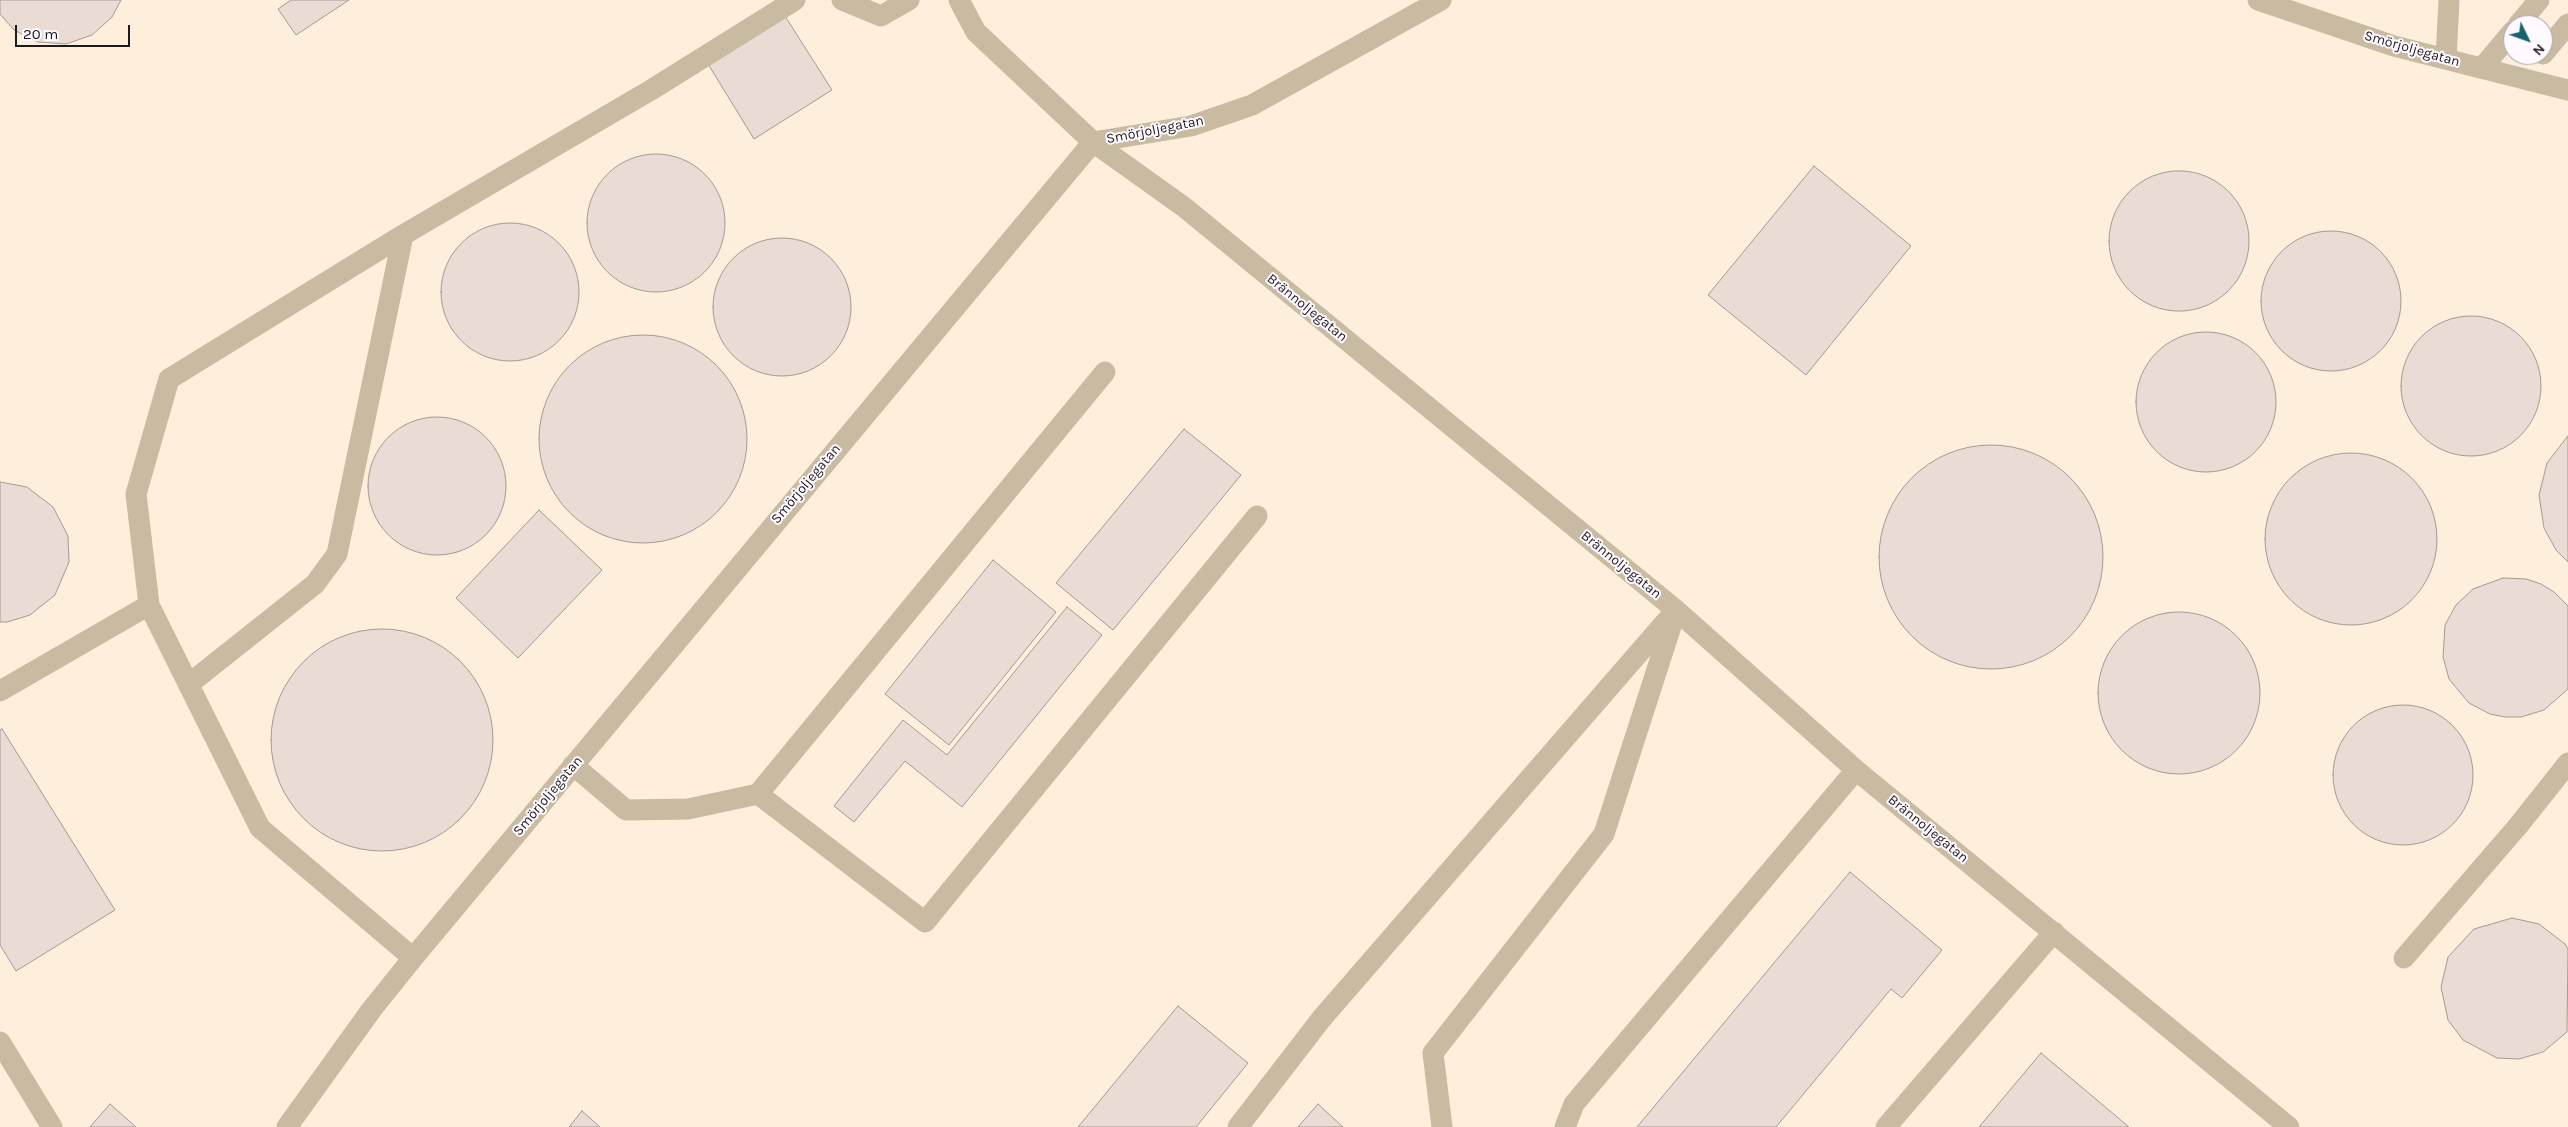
<!DOCTYPE html>
<meta charset="utf-8">
<style>
body{margin:0}
#map{position:relative;width:2568px;height:1127px;overflow:hidden;background:#fefaff;font-family:Karla,sans-serif}
canvas{display:block}
.north{position:absolute;left:2503px;top:15px;width:50px;height:50px;box-sizing:border-box;background:#fefaff;border:1px solid #a4a0a5;border-radius:50%;rotate:132deg;font-size:14px;font-weight:700;line-height:20px;text-align:center;color:#1d1a1e}
.north::after{content:'';display:block;margin:auto;width:18px;height:22px;background:#15636b;clip-path:polygon(50% 0,100% 100%,50% 72%,0 100%)}
.scale{position:absolute;left:15px;top:25px;width:115px;height:22px;box-sizing:border-box;border:2px solid #1d1a1e;border-top:0;padding-left:6px;font-size:15px;line-height:18px;white-space:nowrap;color:#1d1a1e;-webkit-text-stroke:4px #fefaff;paint-order:stroke}
</style>
<div id="map">
<canvas width="2568" height="1127"></canvas>
<div class="north">N</div>
<div class="scale">20 m</div>
</div>
<script>
const c = document.querySelector('canvas').getContext('2d');
c.lineJoin = 'round';
function fillPath(path, color) { c.fillStyle = color; c.fill(path, 'evenodd'); }
const shape = rows => new Path2D(rows.map(r => 'M' + r).join(''));
function trace(path, color, width, dash) { c.strokeStyle = color; c.lineWidth = width; c.lineCap = dash ? 'butt' : 'round'; c.setLineDash(dash || []); c.stroke(path); }
function write(font, color, halo, rows, align = 'center') {
  c.font = font + ' Karla,sans-serif'; c.lineWidth = 4; c.setLineDash([]); c.textBaseline = 'middle'; c.strokeStyle = halo; c.fillStyle = color; for (const [text, x, y, turn = 0] of rows) {
    c.save(); c.translate(x, y); c.rotate((+turn || 0) * Math.PI / 180); c.textAlign = isNaN(turn) ? turn : align; if (halo) c.strokeText(text, 0, 0); c.fillText(text, 0, 0); c.restore();
  }
}
const industrial = shape([
 [0,0,2568,0,2568,1127,0,1127],
 [2513,25,2543,25,2543,55,2513,55]
]);
const building = shape([
 [0,0,121,0,112,17,92,35,66,44,38,42,14,30,0,14,0,0],
 [291,0,349,0,296,35,278,9,291,0],
 [785,16,832,90,754,139,708,64,785,16],
 '587 223a69 69 0 1 1 138 0a69 69 0 1 1-138 0Z',
 [1814,166,1911,246,1806,375,1708,295,1814,166],
 '2109 241a70 70 0 1 1 140 0a70 70 0 1 1-140 0Z',
 '441 292a69 69 0 1 1 138 0a69 69 0 1 1-138 0Z',
 '2261 301a70 70 0 1 1 140 0a70 70 0 1 1-140 0Z',
 '713 307a69 69 0 1 1 138 0a69 69 0 1 1-138 0Z',
 '2401 386a70 70 0 1 1 140 0a70 70 0 1 1-140 0Z',
 '2136 402a70 70 0 1 1 140 0a70 70 0 1 1-140 0Z',
 '539 439a104 104 0 1 1 208 0a104 104 0 1 1-208 0Z',
 '368 486a69 69 0 1 1 138 0a69 69 0 1 1-138 0Z',
 [1184,429,1241,475,1113,630,1056,583,1184,429],
 [2567,437,2568,436,2568,562,2556,550,2544,528,2539,495,2547,463,2567,437],
 '1879 557a112 112 0 1 1 224 0a112 112 0 1 1-224 0Z',
 '2265 539a86 86 0 1 1 172 0a86 86 0 1 1-172 0Z',
 [0,482,27,487,53,507,68,536,69,562,55,595,30,615,7,622,0,622,0,482],
 [539,510,602,570,518,658,456,598,539,510],
 [993,560,1056,612,949,745,885,694,993,560],
 [2503,578,2526,579,2541,584,2554,592,2568,606,2568,689,2544,710,2521,717,2505,717,2490,714,2469,703,2449,679,2443,657,2445,625,2456,605,2473,589,2503,578],
 [1067,607,1102,635,962,807,905,761,854,822,834,806,903,720,947,755,1067,607],
 '2098 693a81 81 0 1 1 162 0a81 81 0 1 1-162 0Z',
 '271 740a111 111 0 1 1 222 0a111 111 0 1 1-222 0Z',
 '2333 775a70 70 0 1 1 140 0a70 70 0 1 1-140 0Z',
 [2,729,115,910,16,971,0,945,0,730,2,729],
 [1850,872,1942,950,1902,998,1891,989,1776,1127,1637,1127,1850,872],
 [2512,918,2539,924,2565,944,2568,949,2567,1032,2543,1052,2519,1059,2497,1058,2463,1040,2448,1020,2441,987,2448,957,2474,929,2512,918],
 [1178,1006,1248,1063,1196,1127,1078,1127,1178,1006],
 [2041,1053,2129,1127,1979,1127,2041,1053],
 [110,1104,136,1127,90,1127,110,1104],
 [1318,1104,1343,1127,1298,1127,1318,1104],
 [582,1111,600,1127,569,1127,582,1111]
]);
const service = shape([
 [842,0,881,16,909,0],
 [959,0,976,32,1093,142,1184,207,1676,610,1856,770,2289,1127],
 [2258,0,2394,46,2568,90],
 [2518,25,2539,0],
 [2543,54,2568,24],
 [2446,59,2449,0],
 [2482,68,2513,31],
 [149,605,136,494,169,379,403,235,651,90,795,0],
 [189,684,315,584,337,554,403,235],
 [0,691,149,605,260,828,413,958],
 [573,765,626,810,688,809,758,794,1105,372],
 [758,794,925,922,1257,516],
 [2404,958,2518,826,2568,763],
 [0,1042,52,1127],
 [287,1127,372,1009,413,958,1093,142,1191,126,1252,105,1441,0],
 [1238,1127,1322,1018,1676,610],
 [1442,1127,1433,1053,1604,834,1673,620],
 [1565,1127,1574,1104,1856,770],
 [1886,1127,2054,932]
]);
const streetNames = [
 ["Smörjoljegatan",2412,49,16],
 ["Smörjoljegatan",1155,130,-11],
 ["Brännoljegatan",1307,308,39],
 ["Smörjoljegatan",806,484,-50],
 ["Brännoljegatan",1621,565,39],
 ["Smörjoljegatan",548,796,-50],
 ["Brännoljegatan",1928,829,39]
];
fillPath(industrial, '#feefdc');
fillPath(building, '#eadbd4');
trace(building, '#a79993', 1);
trace(service, '#c9bba2', 21);
write('14px', '#1d1a1e', '#fefaff', streetNames);
</script>
